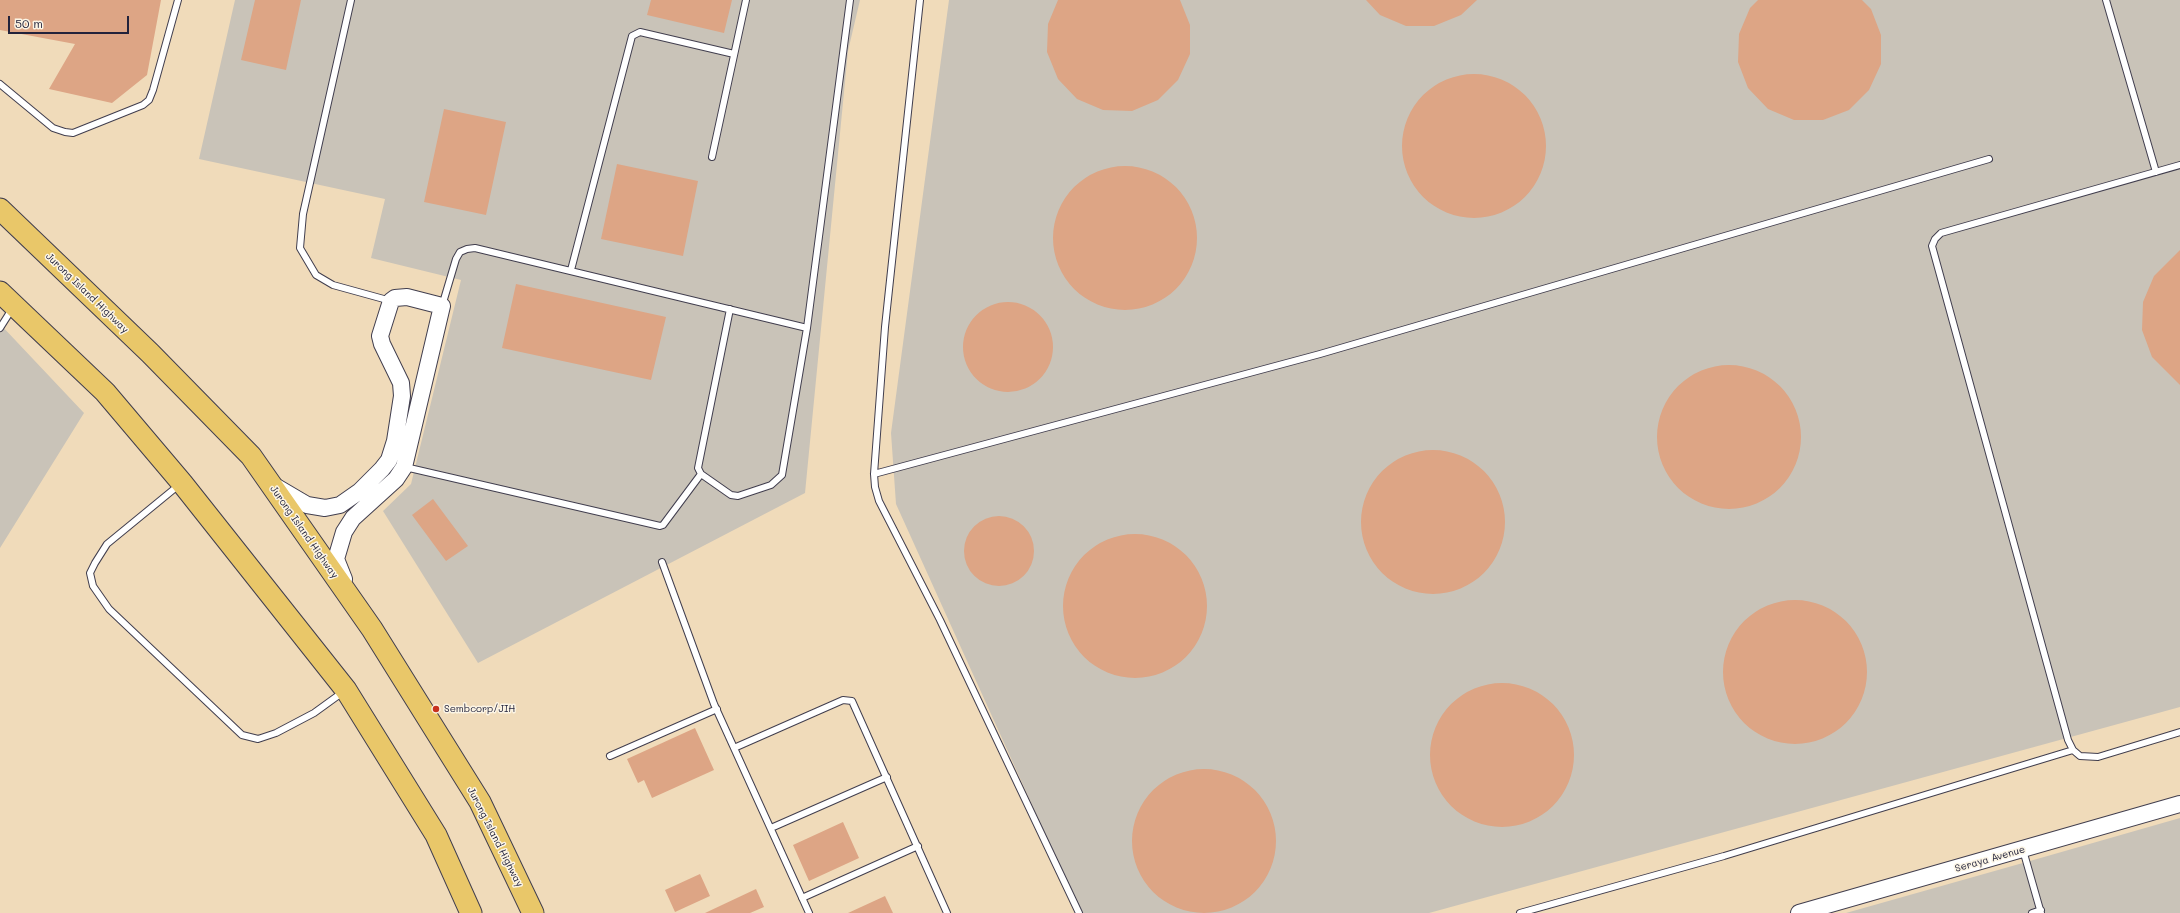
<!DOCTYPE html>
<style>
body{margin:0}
#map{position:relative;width:2180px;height:913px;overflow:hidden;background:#f0dbba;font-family:Mali,sans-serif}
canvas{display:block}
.scale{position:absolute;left:8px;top:16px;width:121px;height:18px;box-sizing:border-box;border:2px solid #22223b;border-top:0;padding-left:5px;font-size:12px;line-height:14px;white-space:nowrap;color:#22223b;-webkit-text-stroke:3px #fcf5e5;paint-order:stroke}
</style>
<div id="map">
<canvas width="2180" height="913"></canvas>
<div class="scale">50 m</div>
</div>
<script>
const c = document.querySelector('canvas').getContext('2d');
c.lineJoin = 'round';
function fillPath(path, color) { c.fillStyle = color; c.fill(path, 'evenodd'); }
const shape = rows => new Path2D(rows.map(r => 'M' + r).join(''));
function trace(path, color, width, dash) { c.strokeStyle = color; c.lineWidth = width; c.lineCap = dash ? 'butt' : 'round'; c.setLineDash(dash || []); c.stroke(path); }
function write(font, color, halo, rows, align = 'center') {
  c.font = font + ' Mali,sans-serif'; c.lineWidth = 3; c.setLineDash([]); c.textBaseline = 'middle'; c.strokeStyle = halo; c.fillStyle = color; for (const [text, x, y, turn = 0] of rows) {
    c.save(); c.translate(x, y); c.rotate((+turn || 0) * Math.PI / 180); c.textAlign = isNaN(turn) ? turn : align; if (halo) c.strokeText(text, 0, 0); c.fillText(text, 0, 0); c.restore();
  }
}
const industrial = shape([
 [235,0,860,0,848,51,805,493,478,663,383,511,411,484,461,280,371,258,385,199,199,159],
 [949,0,2180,0,2180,707,1429,913,1081,913,896,504,891,433],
 [0,324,84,413,0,548],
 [2180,818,2180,913,1846,913,2044,857]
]);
const building = shape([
 [0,0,161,0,147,75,112,103,49,89,75,44,0,30],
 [255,0,301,0,286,70,241,60],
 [651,0,732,0,724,33,647,15],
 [1058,0,1180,0,1190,25,1190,54,1178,80,1158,100,1132,111,1103,110,1077,99,1058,79,1047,52,1048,24],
 [1366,0,1477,0,1461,15,1434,26,1406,26,1380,15],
 [1758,0,1862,0,1871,9,1881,35,1881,64,1869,90,1849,110,1823,120,1794,120,1768,109,1748,88,1738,62,1739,34,1750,8],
 '1402 146a72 72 0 1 1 144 0a72 72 0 1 1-144 0Z',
 [444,109,506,122,486,215,424,202],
 [617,164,698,181,683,256,601,239],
 '1053 238a72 72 0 1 1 144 0a72 72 0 1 1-144 0Z',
 [2180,250,2180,385,2152,357,2142,330,2143,302,2154,276],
 [516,284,666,317,651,380,502,348],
 '963 347a45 45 0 1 1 90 0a45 45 0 1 1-90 0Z',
 '1657 437a72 72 0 1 1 144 0a72 72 0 1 1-144 0Z',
 '1361 522a72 72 0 1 1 144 0a72 72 0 1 1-144 0Z',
 [433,499,468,546,446,561,412,515],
 '964 551a35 35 0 1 1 70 0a35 35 0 1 1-70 0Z',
 '1063 606a72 72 0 1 1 144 0a72 72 0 1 1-144 0Z',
 '1723 672a72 72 0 1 1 144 0a72 72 0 1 1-144 0Z',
 '1430 755a72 72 0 1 1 144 0a72 72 0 1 1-144 0Z',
 [695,728,714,770,652,798,644,780,638,783,627,759],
 '1132 841a72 72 0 1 1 144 0a72 72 0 1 1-144 0Z',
 [843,822,859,858,809,881,793,845],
 [700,874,710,896,675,912,665,890],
 [756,889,764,907,750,913,705,913],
 [885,896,893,913,848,913]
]);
const service = shape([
 [351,0,303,214,300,248,316,275,333,285,391,301],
 [920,0,885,327,874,474,875,487,879,501,940,620,1079,913],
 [2106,0,2156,172],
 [0,84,53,128,65,132,73,133,143,105,149,100,153,90,178,0],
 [712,157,746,0],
 [2180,165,1941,233,1935,239,1932,246,2068,740,2073,750,2080,756,2098,757,2180,732],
 [571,270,632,36,640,32,734,54],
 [442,306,456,259,460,252,467,249,475,248,807,328],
 [730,309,698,468,701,474,731,495,738,496,771,485,782,475,807,328,850,0],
 [0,328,12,309],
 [405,467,660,526,663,525,701,474],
 [874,474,1320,354,1989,159],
 [179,485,107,544,95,563,90,573,93,586,109,609,242,735,258,739,276,733,314,713,343,692],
 [662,562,714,704,809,913],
 [734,748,843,700,852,701,947,913],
 [610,756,717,709],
 [771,828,887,777],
 [2023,850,2041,913],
 [802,898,918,846],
 [1520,913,1724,856,2073,750],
 [2032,913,2041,910]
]);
const tertiary = shape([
 [273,485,307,505,325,508,340,505,360,491,382,469,389,460,395,441,402,396,401,383,382,344,380,336,391,301,395,298,407,297,442,306,404,467,396,479,353,518,344,532,336,559,344,579],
 [1799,913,2180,804]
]);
const primary = shape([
 [0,209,150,353,251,456,372,629,480,802,533,913],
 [0,292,105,392,182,483,346,690,436,835,471,913]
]);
const markers = [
 [436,709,4,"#c8321e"]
];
const streetNames = [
 ["Jurong Island Highway",87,293,44],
 ["Jurong Island Highway",304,532,55],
 ["Jurong Island Highway",495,837,63],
 ["Seraya Avenue",1990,859,-16]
];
const poiNames = [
 ["Sembcorp/JIH",444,709]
];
fillPath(industrial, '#c9c3b8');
fillPath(building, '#dda585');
trace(service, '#413e4e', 8);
trace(tertiary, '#413e4e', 18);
trace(primary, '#413e4e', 23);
trace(service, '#fff', 6);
trace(tertiary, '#fff', 16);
trace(primary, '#e9c769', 21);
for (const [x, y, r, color] of markers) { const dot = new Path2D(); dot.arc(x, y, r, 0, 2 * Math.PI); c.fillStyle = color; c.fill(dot); trace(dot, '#fcf5e5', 1.5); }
write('10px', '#22223b', '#fcf5e5', streetNames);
write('10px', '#22223b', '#fcf5e5', poiNames, 'left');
</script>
